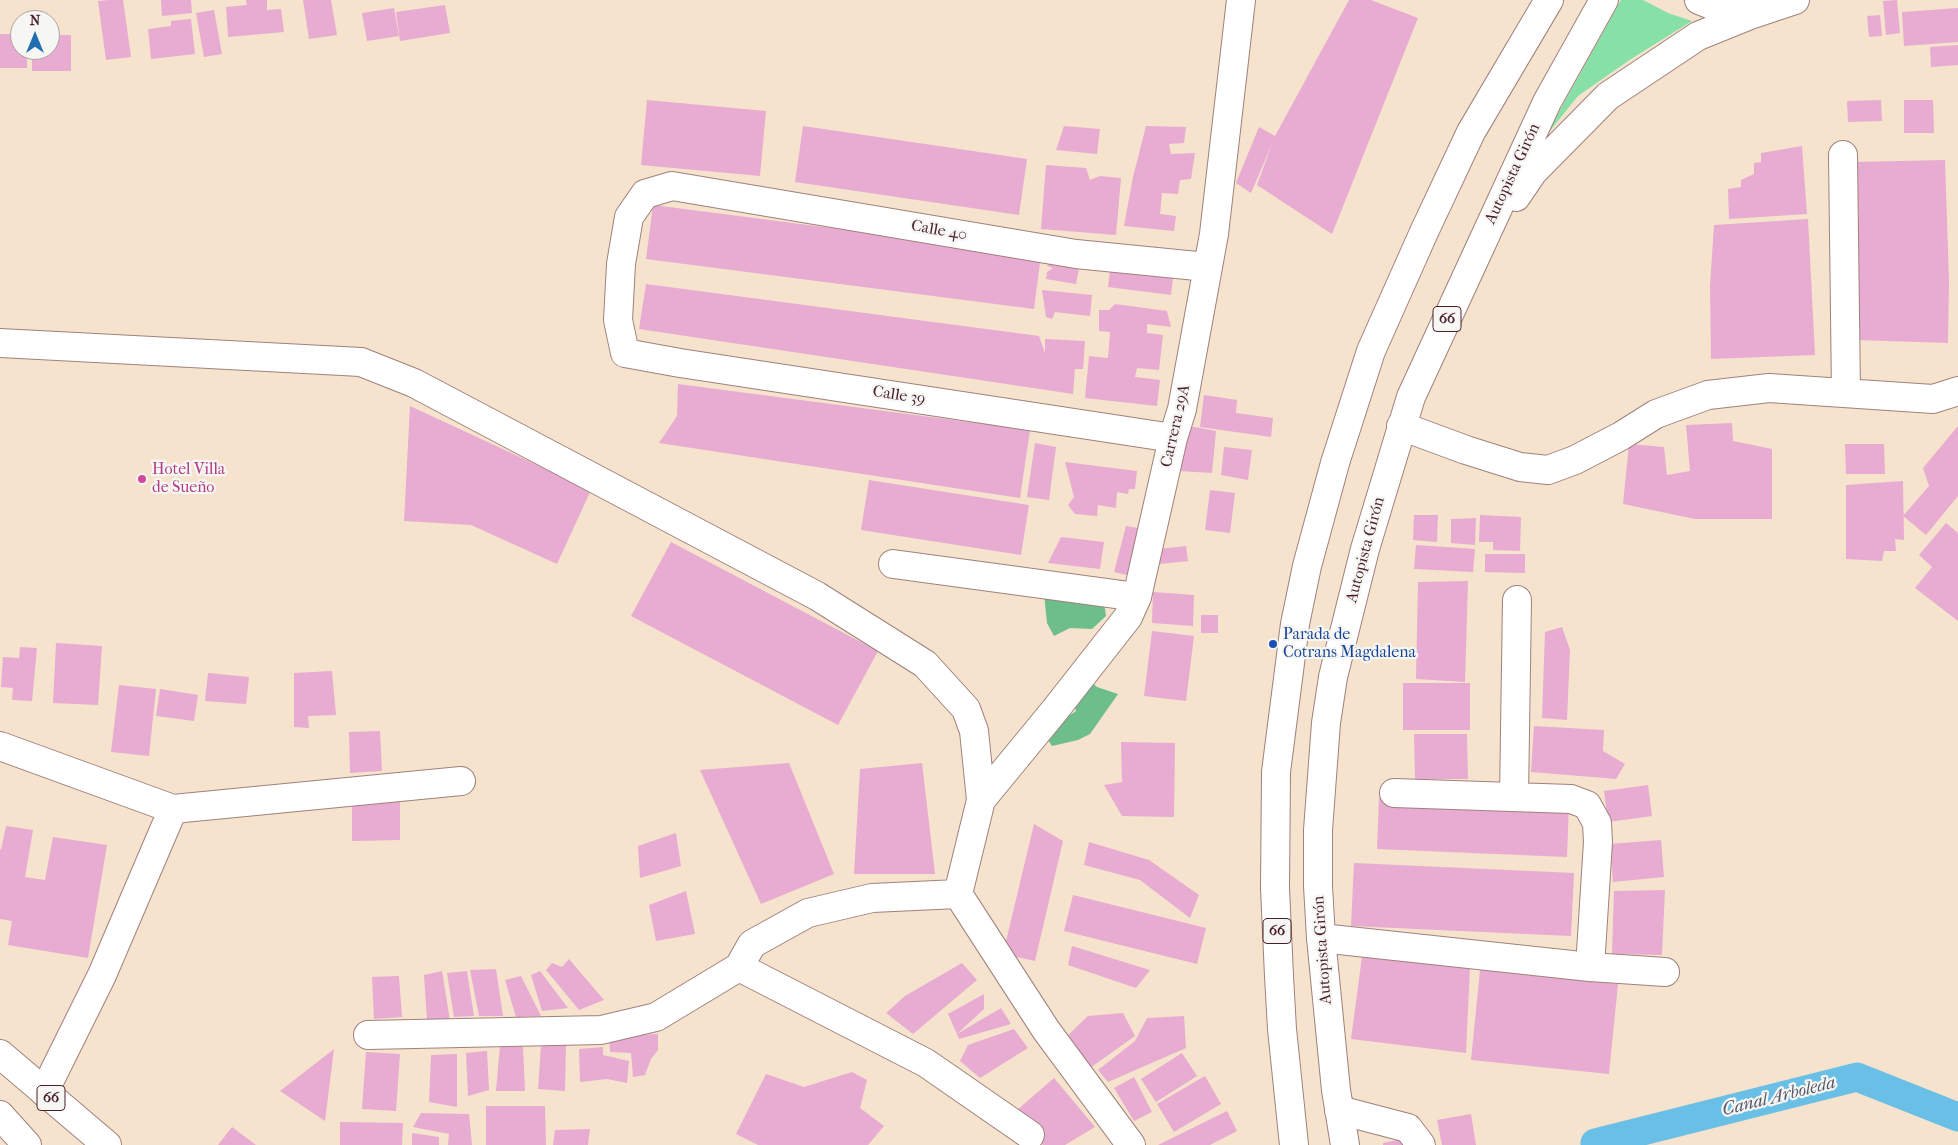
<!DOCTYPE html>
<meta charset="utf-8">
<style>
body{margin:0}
#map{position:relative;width:1958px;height:1145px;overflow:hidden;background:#f5e3cd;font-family:"IM FELL French Canon",serif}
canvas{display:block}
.north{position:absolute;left:10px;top:10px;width:50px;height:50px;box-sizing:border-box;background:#f6f6f2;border:1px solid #b1a0a2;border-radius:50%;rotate:0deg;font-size:14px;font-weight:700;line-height:20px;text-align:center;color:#4a1f2b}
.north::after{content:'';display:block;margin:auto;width:18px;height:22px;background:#1f6fb2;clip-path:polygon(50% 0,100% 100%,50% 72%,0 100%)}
</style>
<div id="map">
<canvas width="1958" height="1145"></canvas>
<div class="north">N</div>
</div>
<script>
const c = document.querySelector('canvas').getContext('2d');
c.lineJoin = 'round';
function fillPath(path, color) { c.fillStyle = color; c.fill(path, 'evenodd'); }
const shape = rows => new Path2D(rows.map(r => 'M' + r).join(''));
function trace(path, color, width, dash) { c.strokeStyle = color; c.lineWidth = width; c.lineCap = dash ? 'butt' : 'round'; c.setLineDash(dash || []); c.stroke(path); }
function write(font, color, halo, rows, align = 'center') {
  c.font = font + ' "IM FELL French Canon",serif'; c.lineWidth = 4.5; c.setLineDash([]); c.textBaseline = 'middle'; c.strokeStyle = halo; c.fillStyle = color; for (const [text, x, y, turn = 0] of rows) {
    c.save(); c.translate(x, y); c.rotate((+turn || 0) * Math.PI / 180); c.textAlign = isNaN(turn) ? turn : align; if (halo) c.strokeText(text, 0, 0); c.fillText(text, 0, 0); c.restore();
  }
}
const green = shape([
 [1621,0,1643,0,1668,13,1692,21,1631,59,1578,96,1545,137]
]);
const forest = shape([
 [1044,594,1103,596,1106,616,1092,629,1070,628,1054,636,1047,623],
 [1089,680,1097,687,1118,694,1090,734,1078,740,1052,746,1044,734,1054,718,1067,717,1076,711,1072,699]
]);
const canal = shape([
 [1595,1143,1857,1077,1958,1117]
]);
const building = shape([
 [109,0,123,0,131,57,106,60,98,1],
 [161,0,191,0,192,13,162,16],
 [246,0,267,0,267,10,281,9,284,32,228,37,226,7,247,5],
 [303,0,331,0,337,35,309,39],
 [1349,0,1371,0,1418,18,1332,234,1257,185,1272,144,1251,193,1236,183,1259,127,1275,136],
 [1897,0,1900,33,1886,35,1883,1],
 [445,5,450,33,400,41,396,12],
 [394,8,399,36,367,41,362,13],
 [1958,8,1958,42,1904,46,1902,12],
 [214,10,222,54,204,57,196,13],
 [1880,15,1882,36,1869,37,1867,16],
 [191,19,195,54,151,59,148,29,171,26,171,21],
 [0,34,20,34,20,50,27,50,27,68,0,68],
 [50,35,71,35,71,71,32,71,32,50,50,50],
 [1958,45,1958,65,1931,67,1930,47],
 [647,100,766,111,760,176,641,165],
 [1881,100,1882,121,1848,122,1847,101],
 [1904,100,1933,100,1934,133,1904,133],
 [803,126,1027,159,1019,215,795,182],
 [1064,126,1100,129,1097,154,1056,150],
 [1146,126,1186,127,1184,143,1169,144,1171,154,1195,153,1191,179,1180,180,1178,194,1162,193,1160,214,1176,216,1174,231,1124,226,1133,177],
 [1802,146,1807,214,1729,219,1728,189,1741,187,1741,180,1754,174,1754,163,1761,162,1761,153],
 [1945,160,1949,280,1948,343,1856,340,1855,280,1859,210,1853,210,1853,162],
 [1046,165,1086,168,1090,180,1100,176,1121,178,1116,235,1041,229],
 [653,205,1041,255,1034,309,646,259],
 [1808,219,1815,355,1711,359,1710,286,1714,225],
 [1051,258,1080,263,1076,284,1046,279,1047,272,1053,268,1047,266],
 [1110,270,1173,278,1171,295,1108,287],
 [646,284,1039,336,1045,353,1045,339,1085,341,1083,369,1075,369,1073,394,639,329],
 [1042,290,1092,295,1090,316,1055,312,1052,319,1046,317],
 [1115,304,1167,311,1171,327,1147,324,1147,333,1163,335,1159,370,1137,368,1135,377,1160,380,1157,406,1085,398,1089,356,1108,358,1110,332,1099,331,1099,310,1109,310],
 [678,384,1030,430,1020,498,659,443,677,416],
 [1204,395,1237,400,1236,413,1273,418,1271,437,1200,427],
 [410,406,591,490,557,564,471,525,404,521],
 [1732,423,1733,441,1772,449,1772,519,1695,519,1623,504,1629,444,1664,447,1667,475,1690,471,1686,425],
 [1184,425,1216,431,1212,473,1179,471],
 [1958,426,1958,496,1926,535,1903,516,1929,486,1923,468],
 [1035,443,1056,447,1049,500,1027,497],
 [1845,444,1884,444,1885,474,1846,474],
 [1224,447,1252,450,1248,480,1221,475],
 [1065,462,1137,471,1135,489,1129,489,1128,494,1117,492,1116,508,1098,505,1097,516,1075,514,1068,505,1074,497],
 [869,480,1029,505,1021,555,861,530],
 [1903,481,1904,540,1895,539,1896,551,1884,551,1882,561,1846,559,1846,485],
 [1210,490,1235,493,1230,533,1205,530],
 [1414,515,1438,515,1437,542,1413,540],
 [1480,515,1521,517,1520,551,1493,550,1493,542,1479,542],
 [1476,518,1475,545,1451,543,1451,519],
 [1946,523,1958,533,1958,621,1915,588,1932,567,1919,555],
 [1126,526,1138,528,1127,575,1114,572],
 [1061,537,1104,542,1100,569,1048,563],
 [671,542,878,651,838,725,631,616],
 [1416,545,1475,549,1473,572,1414,569],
 [1186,546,1188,561,1151,565,1149,550],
 [1485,554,1525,554,1525,573,1485,572],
 [1468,581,1465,682,1416,679,1418,582],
 [1153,592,1194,595,1193,626,1152,623],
 [1201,615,1218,615,1218,633,1201,633],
 [1562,627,1570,650,1567,720,1542,718,1545,632],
 [1152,631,1194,636,1186,701,1144,696],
 [56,643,102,646,98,705,53,703],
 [20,647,37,648,32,701,12,700,13,688,1,687,3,657,19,658],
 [332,671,336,715,308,716,309,728,294,727,294,673],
 [208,673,249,677,246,704,205,701],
 [1403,683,1470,683,1470,730,1403,730],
 [119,685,156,689,149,756,111,752],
 [160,689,198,695,194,721,156,716],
 [1534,726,1604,730,1603,751,1625,764,1616,779,1531,772],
 [380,731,382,771,350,773,349,732],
 [1414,734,1467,734,1468,779,1415,779],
 [1121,742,1175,743,1174,817,1122,816,1104,785,1122,782],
 [789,763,834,874,761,904,700,770],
 [922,763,935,874,854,874,860,769],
 [1648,785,1652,816,1608,822,1604,791],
 [1379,797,1569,804,1567,857,1377,849],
 [400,801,400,840,352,841,352,802],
 [1034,824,1063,841,1035,961,1003,954],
 [6,826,33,830,25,877,45,880,53,837,107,845,88,958,8,945,12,921,0,919,0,849,1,850],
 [676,833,681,866,640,878,638,846],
 [1661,840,1664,877,1613,882,1610,844],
 [1089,842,1149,860,1199,895,1190,918,1140,880,1084,865],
 [1354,863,1574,873,1571,936,1351,926],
 [1665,890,1662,955,1612,954,1614,891],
 [686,891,695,934,656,941,649,905],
 [1073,895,1206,928,1197,964,1064,931],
 [1072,946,1150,970,1136,988,1068,965],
 [1363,949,1470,967,1466,1053,1351,1039],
 [569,959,604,1000,579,1010,546,970,552,963,562,967],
 [962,963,977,980,913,1034,886,1013,905,996],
 [496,969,503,1016,479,1016,470,970],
 [1480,970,1618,984,1609,1074,1471,1060],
 [442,971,450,1021,427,1021,424,975],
 [467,971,474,1016,454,1017,447,973],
 [540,971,568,1008,542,1011,531,975],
 [399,976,402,1017,374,1019,372,977],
 [521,976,541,1016,516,1017,505,980],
 [984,994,984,1009,957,1034,1001,1008,1011,1024,959,1039,957,1034,948,1014],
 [1123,1013,1135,1036,1090,1068,1064,1039,1088,1016],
 [1184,1016,1186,1048,1108,1082,1098,1070,1135,1041,1147,1018],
 [1014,1029,1028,1048,980,1078,960,1061,968,1045],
 [658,1034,658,1050,651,1059,645,1075,633,1077,631,1053,610,1052,609,1036],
 [566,1044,565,1091,538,1089,541,1045],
 [500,1045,523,1047,525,1091,496,1091],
 [603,1047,603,1055,629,1061,627,1083,607,1079,580,1082,579,1049],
 [334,1049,325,1121,280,1091],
 [487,1051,489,1090,468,1096,466,1053],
 [366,1052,400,1054,396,1111,362,1109],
 [1182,1053,1197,1076,1156,1102,1141,1079],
 [457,1054,457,1107,429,1102,431,1055],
 [852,1072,867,1080,860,1108,884,1126,868,1145,758,1145,736,1134,766,1074,804,1087],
 [1205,1076,1221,1104,1174,1132,1157,1104],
 [1134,1077,1152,1112,1134,1121,1114,1088],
 [1054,1078,1095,1127,1065,1145,1043,1145,1017,1110],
 [486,1106,545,1106,546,1145,486,1145],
 [1227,1111,1237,1131,1210,1145,1158,1145],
 [421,1113,469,1114,472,1145,448,1145,449,1134,413,1127],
 [1471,1114,1476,1145,1442,1145,1437,1120],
 [340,1122,403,1123,402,1145,340,1145],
 [232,1127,256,1145,218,1145],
 [590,1129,588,1145,553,1145,555,1130],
 [412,1133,439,1137,439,1145,412,1145],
 [1411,1137,1413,1145,1383,1145,1383,1143]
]);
const minor = shape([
 [1843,155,1846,393],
 [0,343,361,362,414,383,817,596,925,664,966,709,974,731,981,800,958,894,1046,1030,1131,1145],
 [1401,426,1466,450,1520,467,1548,470,1575,460,1621,436,1656,414,1708,395,1769,388,1933,399,1958,391],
 [1173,438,680,363,625,353,618,320,621,264,629,217,645,194,672,186,1076,254,1207,267],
 [893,564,1137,597],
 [0,746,173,809,461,781],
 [1394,793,1571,799,1587,805,1597,823,1598,842,1590,967],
 [1514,797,1517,600],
 [981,800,1055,710,1128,617,1137,597,1173,438,1182,409,1214,234,1241,0],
 [1321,938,1590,967,1665,972],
 [739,967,926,1063,1030,1135],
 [368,1035,601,1030,656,1017,739,967,752,944,808,913,872,898,958,894],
 [44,1092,102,975,173,809],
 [1339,1110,1408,1128,1421,1145]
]);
const highway = shape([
 [1699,0,1709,4,1733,6,1750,0],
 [1516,197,1533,172,1608,96,1698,36,1750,15,1795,0],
 [0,1054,107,1145],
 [0,1115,27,1145],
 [1294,1145,1282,1029,1279,976,1275,888,1276,772,1295,624,1307,566,1335,463,1371,351,1424,232,1471,132,1549,0],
 [1345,1145,1336,1090,1321,938,1318,886,1318,830,1326,723,1333,677,1365,549,1411,397,1547,102,1604,0]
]);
const markers = [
 [142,479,5,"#d1479c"],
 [1273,644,5,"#1a4fb4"]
];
const shields = [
 [1447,319,28],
 [1277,931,28],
 [51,1098,28]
];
const shieldNames = [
 ["66",1447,319],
 ["66",1277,931],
 ["66",51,1098]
];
const streetNames = [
 ["Autopista Girón",1513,174,-65],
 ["Calle 40",939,231,10],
 ["Calle 39",899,396,9],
 ["Carrera 29A",1176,426,-77],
 ["Autopista Girón",1366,550,-75],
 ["Autopista Girón",1323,950,-94]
];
const hotelNames = [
 ["Hotel Villa",152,470],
 ["de Sueño",152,488]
];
const transitNames = [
 ["Parada de",1283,635],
 ["Cotrans Magdalena",1283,653]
];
const waterNames = [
 ["Canal Arboleda",1779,1097,-14]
];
fillPath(green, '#87e0a5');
fillPath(forest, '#6dbe8a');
trace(canal, '#6abfe7', 29);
fillPath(building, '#e8abd2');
trace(minor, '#a0817c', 30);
trace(highway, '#a0817c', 30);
trace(minor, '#fff', 28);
trace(highway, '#fff', 28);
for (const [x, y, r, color] of markers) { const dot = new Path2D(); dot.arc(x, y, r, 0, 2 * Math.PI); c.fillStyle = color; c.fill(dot); trace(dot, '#f6f6f2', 2); }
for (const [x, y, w] of shields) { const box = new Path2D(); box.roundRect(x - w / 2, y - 12.5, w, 25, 4); c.fillStyle = '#f6f6f2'; c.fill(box); trace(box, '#4a1f2b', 1); }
write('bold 15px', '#4a1f2b', null, shieldNames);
write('16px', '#4a1f2b', '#f6f6f2', streetNames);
write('16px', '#b23c85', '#f6f6f2', hotelNames, 'left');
write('16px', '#164399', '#f6f6f2', transitNames, 'left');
write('italic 18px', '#55576d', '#f6f6f2', waterNames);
</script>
